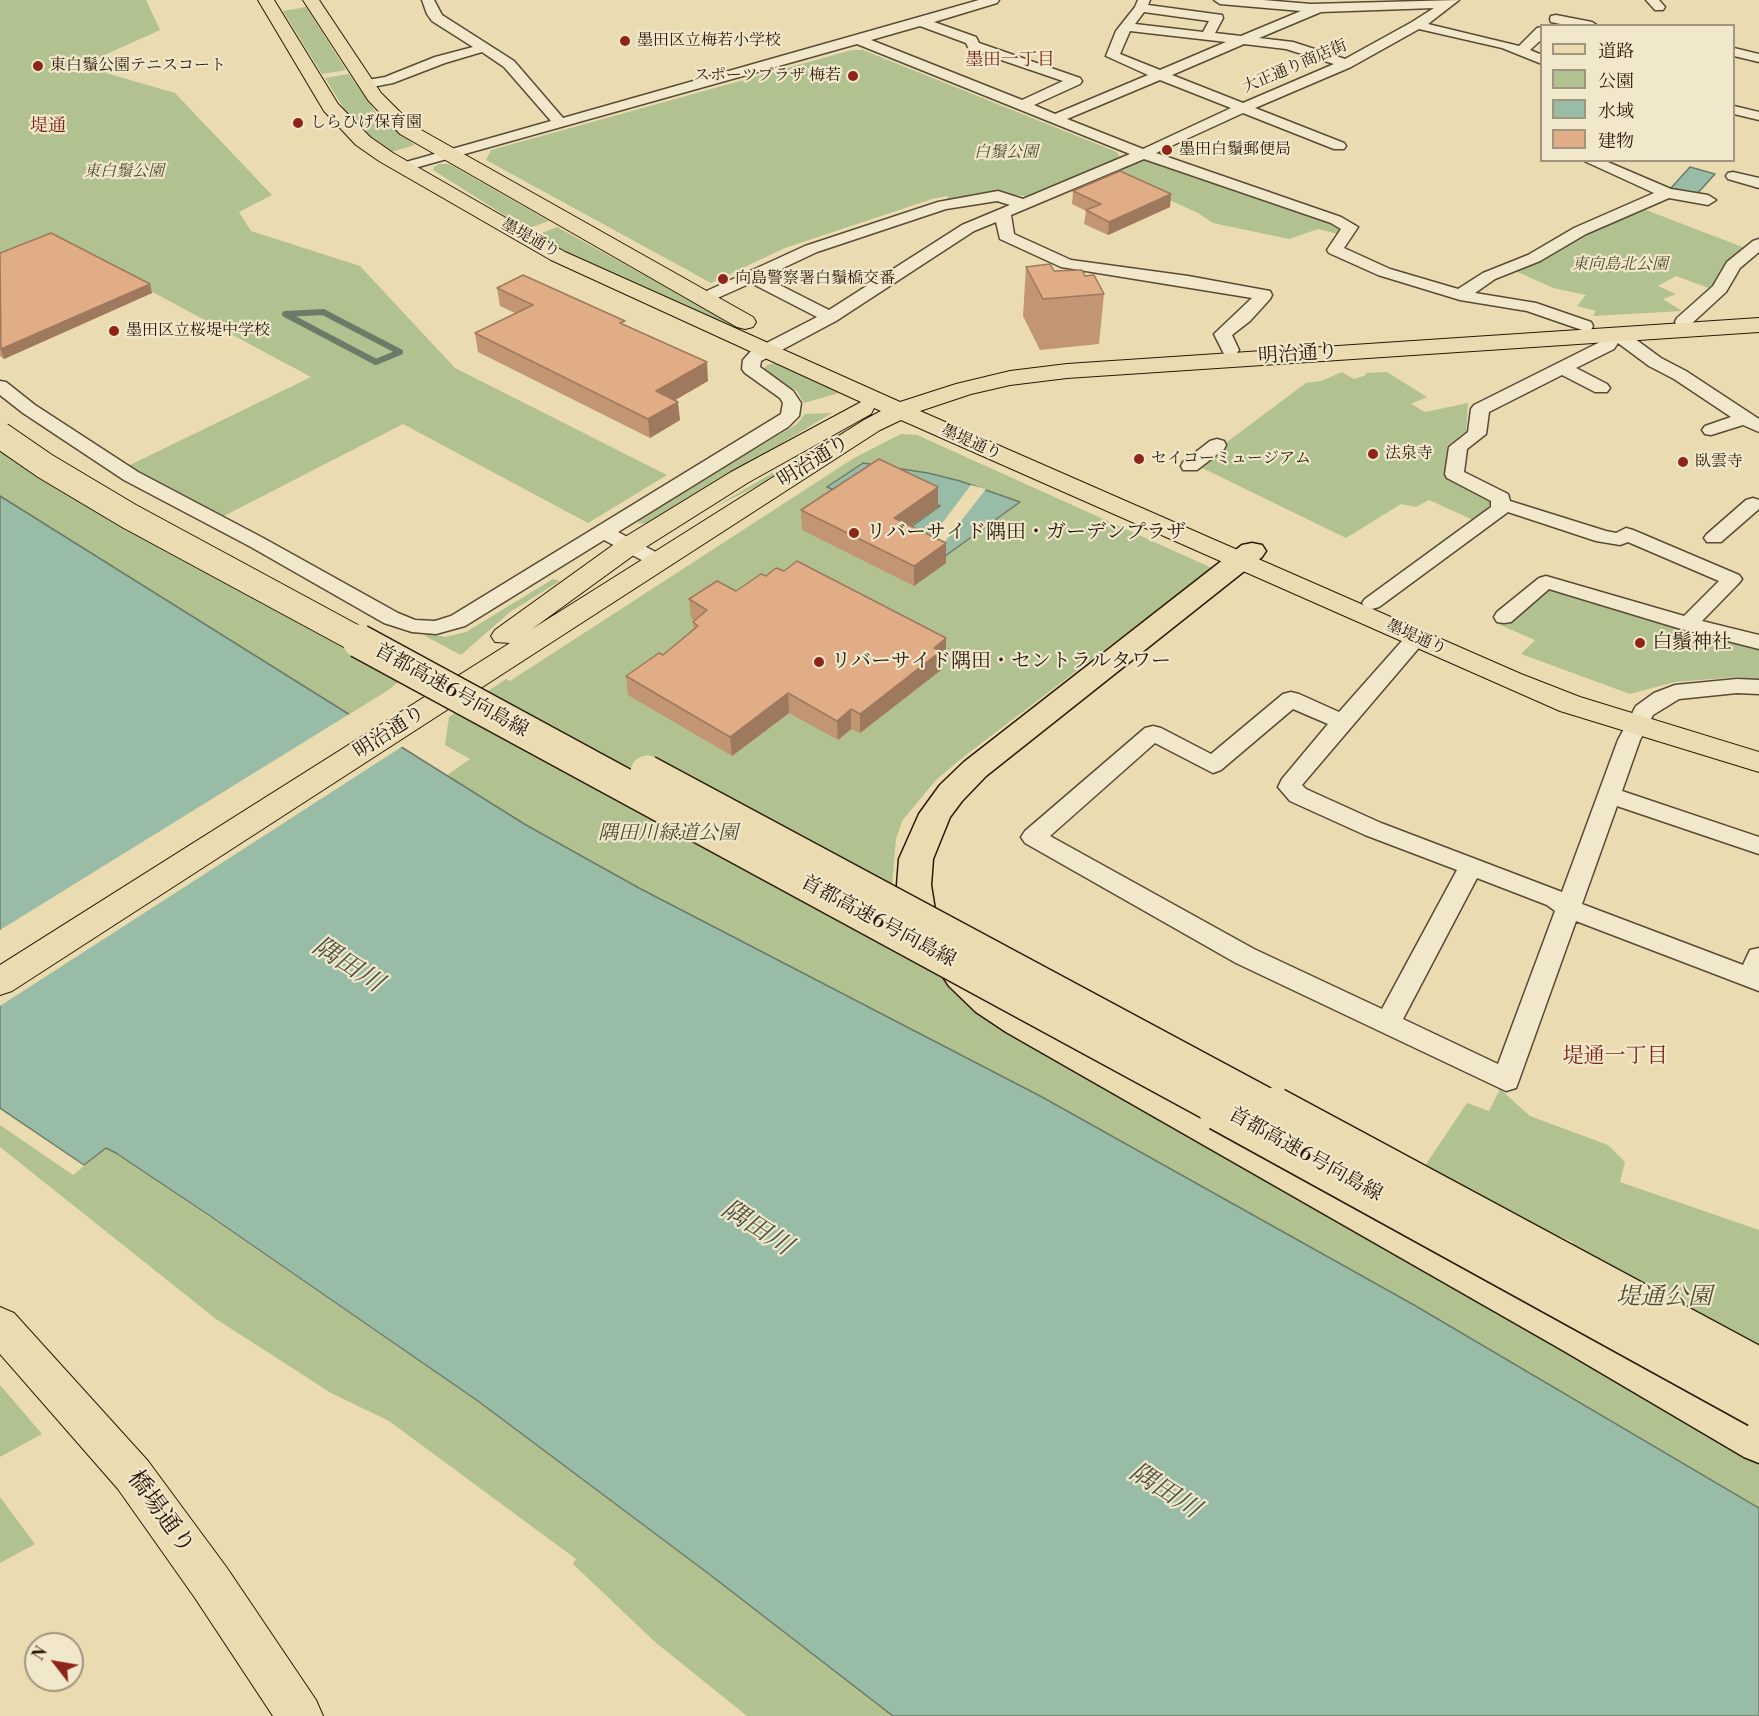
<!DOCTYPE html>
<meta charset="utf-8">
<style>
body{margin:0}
#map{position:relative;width:1759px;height:1716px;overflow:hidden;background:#eadcb0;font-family:"Libre Bodoni","Noto Serif JP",serif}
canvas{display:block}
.legend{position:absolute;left:1540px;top:24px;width:195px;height:138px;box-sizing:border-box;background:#f1e8cc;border:2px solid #a1957f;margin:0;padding:8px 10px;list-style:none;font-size:18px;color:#29190b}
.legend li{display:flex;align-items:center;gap:12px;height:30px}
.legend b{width:30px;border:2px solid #a1957f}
.north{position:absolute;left:24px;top:1632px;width:60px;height:60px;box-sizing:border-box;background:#f1e8cc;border:2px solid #a1957f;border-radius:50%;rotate:301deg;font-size:16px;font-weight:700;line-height:24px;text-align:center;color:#29190b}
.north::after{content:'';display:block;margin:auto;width:21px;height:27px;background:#8f2418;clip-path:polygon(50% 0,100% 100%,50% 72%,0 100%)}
</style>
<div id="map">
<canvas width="1759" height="1716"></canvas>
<ul class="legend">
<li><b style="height:8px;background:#eadcb0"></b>道路</li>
<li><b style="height:16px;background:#b1c290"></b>公園</li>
<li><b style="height:16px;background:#99bca6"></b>水域</li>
<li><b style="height:16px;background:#e1ad86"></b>建物</li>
</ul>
<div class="north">N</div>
</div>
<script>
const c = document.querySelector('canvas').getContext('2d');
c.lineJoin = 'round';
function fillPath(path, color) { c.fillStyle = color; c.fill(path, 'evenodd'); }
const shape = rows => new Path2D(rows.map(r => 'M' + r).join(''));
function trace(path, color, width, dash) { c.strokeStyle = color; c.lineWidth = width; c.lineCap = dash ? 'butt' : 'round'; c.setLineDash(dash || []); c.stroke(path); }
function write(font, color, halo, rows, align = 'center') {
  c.font = font + ' "Libre Bodoni","Noto Serif JP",serif'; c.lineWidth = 4.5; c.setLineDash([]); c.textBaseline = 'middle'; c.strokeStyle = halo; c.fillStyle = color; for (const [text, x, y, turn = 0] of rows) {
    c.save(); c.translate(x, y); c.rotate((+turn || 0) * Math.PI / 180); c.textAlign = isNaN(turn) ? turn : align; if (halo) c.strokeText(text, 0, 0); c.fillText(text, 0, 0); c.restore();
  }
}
const green = shape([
 [0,0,146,0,160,30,98,58,106,73,175,93,272,195,239,212,251,231,360,266,455,368,667,475,588,523,403,424,222,517,128,466,311,377,91,259,0,259],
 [306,7,346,70,322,74,283,11],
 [852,50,863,50,1117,152,1120,158,1026,196,1004,194,947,200,948,196,932,199,785,248,711,283,486,160,491,150],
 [349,74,377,114,415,145,391,152,370,136,346,112,325,78],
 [1147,158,1338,223,1342,228,1338,234,1318,229,1289,239,1213,223,1198,213,1112,174],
 [439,164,449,164,549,221,526,229,433,170,434,167],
 [1641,208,1745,248,1725,263,1714,290,1676,276,1658,286,1676,294,1663,299,1682,311,1593,316,1596,311,1577,306,1586,295,1553,288,1511,269],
 [557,227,733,324,728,327,576,258,534,236],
 [775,363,778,364,839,393,804,403,797,391,763,370,767,365],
 [1342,372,1354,379,1366,375,1366,373,1387,372,1427,397,1411,404,1425,412,1468,403,1466,431,1447,446,1449,458,1445,476,1488,499,1493,508,1473,520,1429,500,1416,507,1401,504,1346,538,1196,465,1306,383,1321,381],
 [832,413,647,524,638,523,641,518,797,424,805,414],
 [0,422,25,442,136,510,419,666,387,691,348,715,0,496],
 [855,424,859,425,781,474,713,508],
 [901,434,917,435,1212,568,962,758,936,780,902,821,896,839,892,887,1542,1302,1573,1242,1462,1194,1420,1173,1467,1103,1489,1111,1500,1089,1530,1116,1608,1145,1625,1162,1620,1182,1759,1230,1759,1508,1631,1434,639,888,526,825,446,776,470,759,445,745,449,717,506,679,510,681,854,458],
 [553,579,560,581,510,612,461,655,425,636,424,632,445,637,466,632],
 [1552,588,1759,646,1759,680,1738,677,1675,682,1630,694,1521,654,1535,640,1498,624,1545,589],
 [0,1125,73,1175,106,1148,116,1153,478,1401,709,1574,893,1716,747,1716,655,1642,573,1564,576,1559,389,1421,331,1393,216,1319,0,1147],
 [0,1385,42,1434,0,1457],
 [0,1497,35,1544,0,1563]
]);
const water = shape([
 [1690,167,1715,174,1696,195,1671,188,1690,167],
 [863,463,928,473,960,481,1020,502,941,559,897,537,940,506,878,477,847,496,827,487,863,463],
 [0,496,526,825,639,888,1042,1097,1414,1305,1759,1508,1759,1716,893,1716,709,1574,478,1401,207,1214,116,1153,106,1148,84,1165,0,1108,0,496]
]);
const pier = shape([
 [971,485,986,489,933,557,921,551],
 [351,713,403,746,0,1006,0,930]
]);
const stream = shape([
 [323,312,400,352,376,362,285,314,323,312]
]);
const minor = shape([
 [422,0,434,0,442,15,514,61,563,118,979,0,999,0,997,3,934,22,976,37,979,43,1080,78,1082,81,1080,84,1034,105,1055,114,1148,75,1106,56,1116,31,1135,7,1138,0,1150,0,1148,5,1222,15,1223,18,1215,33,1241,36,1301,11,1220,4,1214,0,1263,0,1311,4,1459,0,1428,24,1519,46,1537,28,1542,27,1542,39,1530,50,1542,55,1542,64,1502,48,1419,29,1351,67,1255,108,1344,143,1346,146,1344,149,1334,149,1243,113,1156,153,1341,217,1358,227,1344,248,1390,269,1458,289,1483,273,1528,255,1574,228,1654,193,1582,160,1603,160,1671,189,1708,195,1716,200,1708,205,1669,198,1586,234,1540,261,1495,279,1475,293,1536,303,1591,322,1593,326,1591,330,1585,331,1527,311,1460,300,1378,275,1329,253,1327,250,1341,229,1331,223,1144,159,1011,215,1014,234,1071,260,1188,276,1270,291,1272,295,1270,299,1250,321,1232,335,1239,350,1236,354,1224,354,1214,334,1252,298,1061,267,1000,239,996,222,974,231,836,321,761,361,760,367,793,391,801,403,799,416,788,427,618,532,665,557,668,561,665,565,651,565,604,540,465,626,436,634,412,632,384,623,251,547,124,480,23,413,0,395,0,381,6,382,35,405,138,472,265,539,398,613,415,620,435,621,451,616,781,414,783,403,780,398,745,373,742,369,743,360,751,351,817,317,751,283,704,304,698,303,696,299,698,295,805,246,938,202,998,191,1023,199,1130,154,857,44,404,171,397,167,399,164,551,121,504,67,482,52,445,63,393,83,367,88,362,87,360,84,362,81,385,77,435,57,473,47,432,21,427,14,422,0],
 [1434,8,1412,22,1345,59,1293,42,1259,38,1321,12,1434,8],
 [1144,12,1209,21,1203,32,1135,24,1144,12],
 [920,26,966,43,969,49,1063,81,1022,100,871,40,920,26],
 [1130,31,1226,42,1160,70,1120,54,1130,31],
 [1244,44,1286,49,1334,64,1243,103,1172,75,1244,44],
 [1160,80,1231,108,1143,149,1067,119,1160,80],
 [997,201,1010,205,962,225,829,310,764,277,817,252,946,209,997,201],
 [1646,0,1659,0,1665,7,1663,10,1655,10,1646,0],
 [1556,15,1592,22,1598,26,1570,26,1551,22,1550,19,1551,16,1556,15],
 [1734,48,1759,54,1759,62,1734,56,1734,48],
 [1734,106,1759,112,1759,120,1734,114,1734,106],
 [1733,172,1759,178,1759,188,1728,179,1726,176,1728,173,1733,172],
 [1759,239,1759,252,1740,268,1726,292,1689,326,1677,326,1675,322,1677,318,1713,286,1727,262,1753,241,1759,239],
 [1617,329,1623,330,1661,358,1686,371,1759,419,1759,432,1743,425,1711,435,1705,434,1702,430,1705,426,1731,417,1674,379,1649,366,1618,343,1614,349,1576,368,1607,384,1610,388,1607,392,1595,392,1562,375,1489,412,1486,434,1467,449,1464,472,1508,494,1510,501,1606,531,1616,533,1626,528,1633,530,1739,575,1742,579,1739,583,1702,621,1759,635,1759,649,1681,629,1549,589,1511,622,1504,623,1497,622,1494,617,1497,612,1539,578,1546,576,1684,616,1719,581,1628,542,1620,545,1596,541,1508,512,1379,607,1372,609,1365,607,1362,603,1365,599,1491,507,1491,501,1447,478,1445,474,1449,447,1468,432,1471,409,1474,405,1602,341,1611,330,1617,329],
 [1217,439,1224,441,1226,445,1224,449,1197,470,1183,470,1181,466,1183,462,1210,441,1217,439],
 [1753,498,1759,500,1759,509,1721,542,1707,542,1704,538,1707,534,1746,500,1753,498],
 [1416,631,1423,633,1427,638,1423,643,1302,785,1306,789,1381,823,1562,892,1618,740,1636,706,1654,693,1675,685,1737,679,1759,680,1759,694,1737,693,1679,699,1653,715,1640,740,1622,791,1759,837,1759,854,1617,806,1582,904,1743,965,1750,950,1759,948,1759,991,1576,921,1519,1080,1516,1088,1506,1091,1236,963,1025,843,1021,837,1025,831,1145,728,1153,726,1161,728,1211,754,1283,694,1291,692,1299,694,1339,712,1409,633,1416,631],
 [1293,709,1328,724,1282,779,1278,787,1290,801,1365,835,1457,870,1382,1009,1254,949,1050,836,1155,743,1213,773,1221,770,1293,709],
 [1477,878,1547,905,1555,911,1498,1064,1403,1019,1477,878]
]);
const major = shape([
 [258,0,274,0,338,104,370,137,393,153,565,252,900,402,956,384,1010,371,1067,364,1759,318,1759,332,1067,378,1010,385,971,394,920,411,1521,674,1580,697,1759,752,1759,772,1560,711,901,420,880,430,12,991,0,995,0,965,510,643,495,642,491,636,495,630,620,540,731,472,861,402,551,260,379,161,356,145,324,111,258,0],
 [874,408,881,411,864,420,532,629,638,552,749,482,871,414,874,408],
 [303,0,319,0,381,93,414,126,753,317,756,322,753,327,745,329,737,327,400,134,368,100,303,0],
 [0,1307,14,1313,148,1461,227,1568,316,1700,323,1716,273,1716,195,1598,118,1489,0,1354,0,1307]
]);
const highway = shape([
 [1252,543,1262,545,1266,551,1262,557,986,776,962,801,950,817,933,859,931,885,935,910,947,940,942,949,930,953,918,949,901,910,897,885,899,859,919,814,940,785,964,762,1242,545,1252,543],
 [961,964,973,968,1002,992,1032,1012,1594,1325,1759,1420,1759,1463,1744,1457,1564,1351,1006,1032,976,1012,949,986,943,977,949,968,961,964]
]);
const highwayBridgeFar2 = shape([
 [0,435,45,466,129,516,362,642]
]);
const highwayBridgeFar1 = shape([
 [359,641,1222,1110],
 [647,772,1276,1110]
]);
const highwayBridge = shape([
 [1220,1109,1759,1406],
 [1274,1109,1759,1370]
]);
const wall = shape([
 [1073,191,1171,194,1170,207,1108,235,1084,224,1086,211,1072,204],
 [0,253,152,293,4,359,0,356],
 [1026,267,1085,276,1104,294,1099,344,1040,350,1023,316],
 [497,288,625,325,708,381,675,400,680,420,650,438,478,352,475,333,515,313,500,306],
 [938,507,910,526,946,543,946,563,914,586,802,530,801,510],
 [736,591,946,657,941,660,941,670,860,733,851,729,838,740,789,713,732,756,628,695,626,676,663,655,693,629,693,622,695,621,691,618,689,599]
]);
const shadedWall = shape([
 [1171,194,1170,207,1108,235,1109,222],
 [150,284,152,293,4,359,1,349],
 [707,362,708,381,658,410,656,391],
 [678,402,680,420,650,438,648,419],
 [938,487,938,507,894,537,894,518],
 [946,543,946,563,914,586,914,566],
 [946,638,946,657,941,660,941,670,860,733,860,714],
 [788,693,789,713,732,756,730,737],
 [851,709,851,729,838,740,837,721]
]);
const building = shape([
 [1120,171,1171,194,1109,222,1086,210,1101,204,1073,191,1120,171],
 [51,233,150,284,1,349,0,253,51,233],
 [1050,264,1054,271,1082,270,1085,276,1094,275,1104,294,1043,299,1026,267,1050,264],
 [523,275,625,321,620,323,707,362,656,391,678,402,648,419,475,333,533,305,497,288,523,275],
 [879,459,938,487,894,518,946,543,914,566,801,510,879,459],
 [797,561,946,638,934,648,941,651,860,714,851,709,837,721,788,693,730,737,626,676,659,653,663,655,698,626,693,622,707,610,689,599,717,581,736,591,761,574,766,576,776,568,784,571,797,561]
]);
const markers = [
 [625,41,6,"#8f2418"],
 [38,66,6,"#8f2418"],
 [853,76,6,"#8f2418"],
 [298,123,6,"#8f2418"],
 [1167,150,6,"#8f2418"],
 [723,279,6,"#8f2418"],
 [114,331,6,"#8f2418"],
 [1373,454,6,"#8f2418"],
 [1139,459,6,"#8f2418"],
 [1683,462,6,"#8f2418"],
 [854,533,6,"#8f2418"],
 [1640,643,6,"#8f2418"],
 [819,662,6,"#8f2418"]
];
const farPoinames = [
 ["墨田区立梅若小学校",637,41],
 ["東白鬚公園テニスコート",50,66],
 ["スポーツプラザ 梅若",841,76,"right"],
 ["しらひげ保育園",310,123],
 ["墨田白鬚郵便局",1179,150],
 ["向島警察署白鬚橋交番",735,279],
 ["墨田区立桜堤中学校",126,331],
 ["法泉寺",1385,454],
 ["セイコーミュージアム",1151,459],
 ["臥雲寺",1695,462]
];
const farStreetnames = [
 ["大正通り商店街",1295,67,-23],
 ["墨堤通り",530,239,29],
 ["墨堤通り",971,443,24],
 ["墨堤通り",1416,638,24]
];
const farParknames = [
 ["白鬚公園",1006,153],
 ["東白鬚公園",124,172],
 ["東向島北公園",1620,265]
];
const farNeighbourhoodnames = [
 ["墨田一丁目",1010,61]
];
const farQuarternames = [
 ["堤通",48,127]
];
const streetNames = [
 ["明治通り",1298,355,-4],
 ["明治通り",814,462,-32],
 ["首都高速6号向島線",451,691,29],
 ["明治通り",390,733,-33],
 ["首都高速6号向島線",878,922,28],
 ["首都高速6号向島線",1305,1155,29]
];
const poiNames = [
 ["リバーサイド隅田・ガーデンプラザ",866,533],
 ["白鬚神社",1652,643],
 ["リバーサイド隅田・セントラルタワー",831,662]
];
const parkNames = [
 ["隅田川緑道公園",668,834]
];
const neighbourhoodNames = [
 ["堤通一丁目",1615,1057]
];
const nearParknames = [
 ["堤通公園",1664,1298]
];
const nearStreetnames = [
 ["橋場通り",160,1513,54]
];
const nearWaternames = [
 ["隅田川",347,966,33],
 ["隅田川",756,1229,33],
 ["隅田川",1164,1492,33]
];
fillPath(green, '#b1c290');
fillPath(water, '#99bca6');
trace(water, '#6c7b68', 1.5);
fillPath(pier, '#eadcb0');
trace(stream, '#6c7b68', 6);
trace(minor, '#594a34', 3);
trace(major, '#29190b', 2);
trace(highway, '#29190b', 3);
fillPath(minor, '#f1e8cc');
fillPath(major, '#eadcb0');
fillPath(highway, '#eadcb0');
trace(highwayBridgeFar2, '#29190b', 28, []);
trace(highwayBridgeFar1, '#29190b', 36, []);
trace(highwayBridge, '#29190b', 46, []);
trace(highwayBridgeFar2, '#eadcb0', 26);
trace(highwayBridgeFar1, '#eadcb0', 33);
trace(highwayBridge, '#eadcb0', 43);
fillPath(wall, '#c29573');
fillPath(shadedWall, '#9e795e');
fillPath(building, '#e1ad86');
trace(building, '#9e795e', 1.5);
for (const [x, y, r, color] of markers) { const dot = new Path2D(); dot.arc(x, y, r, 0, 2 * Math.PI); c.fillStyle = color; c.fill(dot); trace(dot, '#f1e8cc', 2); }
write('16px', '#29190b', '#f1e8cc', farPoinames, 'left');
write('16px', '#29190b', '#f1e8cc', farStreetnames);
write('italic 16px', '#524c33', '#f1e8cc', farParknames);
write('18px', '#7a1f14', '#f1e8cc', farNeighbourhoodnames);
write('18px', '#7a1f14', '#f1e8cc', farQuarternames);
write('20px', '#29190b', '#f1e8cc', streetNames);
write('20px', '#29190b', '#f1e8cc', poiNames, 'left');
write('italic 20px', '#524c33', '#f1e8cc', parkNames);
write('21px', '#7a1f14', '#f1e8cc', neighbourhoodNames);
write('italic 24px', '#524c33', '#f1e8cc', nearParknames);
write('24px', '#29190b', '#f1e8cc', nearStreetnames);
write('italic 26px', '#505241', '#f1e8cc', nearWaternames);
</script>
